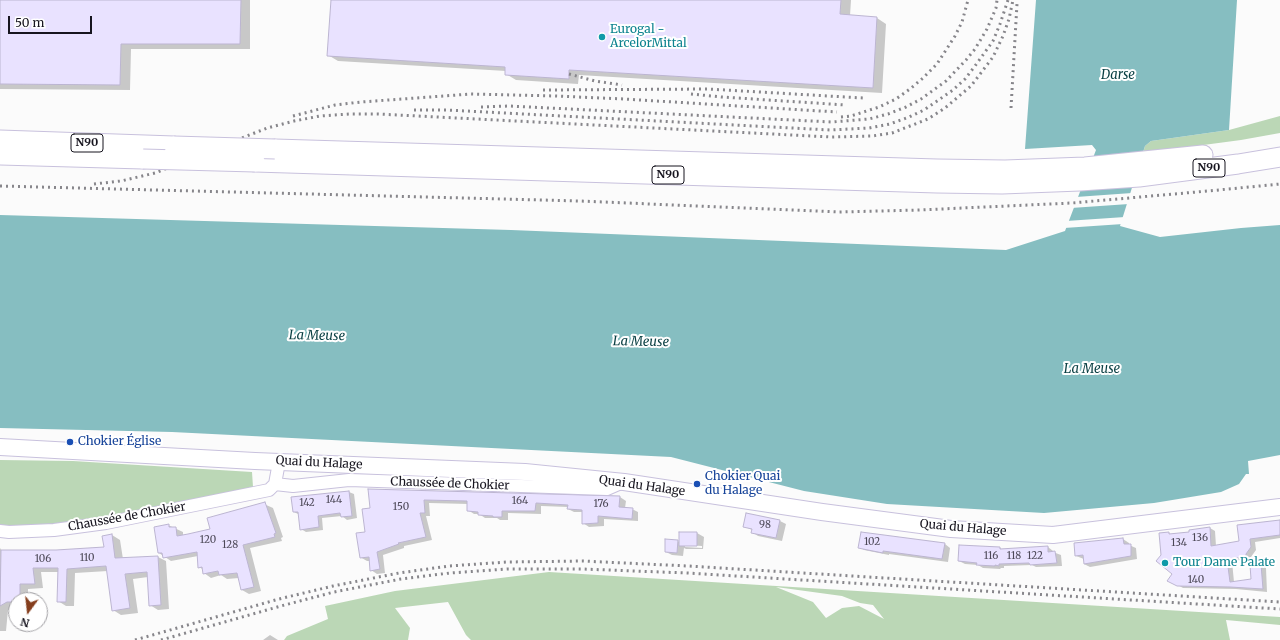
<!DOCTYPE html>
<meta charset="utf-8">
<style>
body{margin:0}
#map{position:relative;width:1280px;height:640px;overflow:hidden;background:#fbfbfb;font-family:Merriweather,serif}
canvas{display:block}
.north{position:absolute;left:8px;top:592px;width:40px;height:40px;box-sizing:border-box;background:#fff;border:1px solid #a2a1a5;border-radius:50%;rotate:195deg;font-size:11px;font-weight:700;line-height:16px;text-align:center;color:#17151f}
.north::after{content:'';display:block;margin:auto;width:14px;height:18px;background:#853e1d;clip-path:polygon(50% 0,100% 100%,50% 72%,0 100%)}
.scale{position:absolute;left:8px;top:16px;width:84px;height:18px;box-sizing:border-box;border:2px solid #17151f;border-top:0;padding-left:5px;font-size:12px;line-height:14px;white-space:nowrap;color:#17151f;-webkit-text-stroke:3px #fff;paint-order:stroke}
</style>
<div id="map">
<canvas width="1280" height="640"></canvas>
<div class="north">N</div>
<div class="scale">50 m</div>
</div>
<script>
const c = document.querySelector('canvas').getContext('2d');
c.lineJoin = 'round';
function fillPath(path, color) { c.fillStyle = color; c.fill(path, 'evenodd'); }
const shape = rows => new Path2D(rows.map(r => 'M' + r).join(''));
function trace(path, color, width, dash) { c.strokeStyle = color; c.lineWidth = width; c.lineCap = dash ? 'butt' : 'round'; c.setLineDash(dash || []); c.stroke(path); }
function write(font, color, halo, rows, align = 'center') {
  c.font = font + ' Merriweather,serif'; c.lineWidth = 4; c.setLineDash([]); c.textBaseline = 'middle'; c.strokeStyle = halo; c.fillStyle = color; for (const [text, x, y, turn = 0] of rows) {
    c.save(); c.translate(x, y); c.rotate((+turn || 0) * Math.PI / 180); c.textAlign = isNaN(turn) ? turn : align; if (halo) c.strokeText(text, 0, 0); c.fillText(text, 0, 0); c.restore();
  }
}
const green = shape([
 [1280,116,1280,133,1241,140,1143,153,1145,146,1151,141,1229,130],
 [0,460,73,461,252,472,253,487,154,509,56,527,0,528],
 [549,572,1280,617,1280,625,1226,620,1230,640,471,640,466,635,448,602,395,608,410,628,408,640,284,640,287,636,328,619,325,606,395,591],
 [776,587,842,596,860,603,873,605,884,619,859,606,842,608,826,618,813,602]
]);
const water = shape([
 [1036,0,1237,0,1229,130,1151,141,1145,146,1120,226,1160,237,1241,228,1280,225,1280,455,1248,461,1249,474,1246,474,1239,484,1221,492,1154,503,1044,513,887,504,804,491,671,457,172,432,0,428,0,215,511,230,1006,250,1065,231,1096,150,1092,145,1025,149]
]);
const pier = shape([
 [1132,193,1129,204,1071,208,1076,197],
 [1125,217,1123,224,1064,228,1066,221]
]);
const shadow = shape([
 [0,0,250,0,250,49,131,49,130,90,0,89],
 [332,0,851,0,850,16,877,18,886,24,882,93,579,75,578,84,516,80,506,74,506,71,338,61,328,55],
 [369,490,620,497,626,501,625,508,632,509,638,512,638,521,604,519,604,526,589,527,583,523,583,512,574,512,568,509,568,507,541,506,541,514,508,513,508,520,500,520,497,518,485,518,479,514,474,514,468,510,468,504,429,503,430,516,426,516,432,540,404,546,404,548,383,555,385,573,377,574,371,570,370,561,367,561,360,557,371,509],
 [349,492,354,494,357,518,347,520,342,516,322,518,323,530,306,532,301,529,300,515,294,512],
 [264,504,273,508,283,537,281,538,282,541,250,548,261,591,249,594,242,590,239,578,227,579,221,575,211,578,204,573,204,570,199,567,198,556,171,561,159,553,168,525,183,532,183,536,211,530],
 [746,514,780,521,786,524,782,541,758,536,752,532,752,530,744,526],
 [1280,521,1280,538,1255,542,1256,550,1251,557,1251,559,1232,561,1234,582,1252,580,1261,565,1266,568,1267,592,1236,589,1183,588,1169,580,1173,574,1162,555,1169,533,1171,535,1190,533,1210,528,1215,531,1216,546,1240,542],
 [680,533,697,533,704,537,703,549,686,549,684,548,683,556,672,555,666,552,677,541,680,542],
 [685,545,702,546,702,548,685,547],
 [112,535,120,540,123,559,158,557,166,561,169,609,158,610,150,605,148,577,133,579,138,613,121,615,113,610,108,571,75,573,74,606,66,606,58,601,59,572,41,572,43,588,28,589,28,600,16,600,16,606,8,610,6,631,0,631,0,548,2,551,56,551,105,548],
 [1123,539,1129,543,1129,545,1136,548,1137,559,1090,567,1084,564,1084,559,1076,556],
 [945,544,950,548,948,562,889,554,889,555,864,550,859,547],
 [960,546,1000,548,1003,550,1048,547,1053,551,1053,552,1061,555,1062,566,1036,567,1032,565,1004,566,1004,568,1001,568,1000,569,983,568,978,565,965,564,959,561],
 [270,635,278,640,263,640]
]);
const building = shape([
 [0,0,241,0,240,44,121,44,120,85,0,84,0,0],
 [331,0,841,0,840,14,877,17,873,88,569,70,569,79,505,75,505,67,327,56,331,0],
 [368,489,620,496,619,507,633,508,632,519,598,516,598,523,582,524,582,510,567,509,568,505,536,503,535,511,502,511,502,517,493,517,493,516,478,515,478,512,467,511,467,501,424,500,425,513,420,513,426,537,398,543,399,544,377,552,380,569,370,571,369,557,360,558,356,533,365,532,362,509,370,508,368,489],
 [349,491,352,516,341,517,340,513,318,516,319,527,300,530,298,512,293,512,291,497,349,491],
 [265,502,276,533,274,534,275,537,243,545,254,587,241,590,237,573,219,575,218,571,203,574,202,567,198,568,197,552,163,558,162,553,158,553,154,527,169,524,169,527,176,527,177,536,188,534,210,529,207,518,265,502],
 [746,513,780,520,776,538,751,533,752,529,743,527,746,513],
 [1280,520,1280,535,1250,539,1251,547,1246,554,1246,557,1227,559,1230,582,1251,579,1250,565,1261,564,1263,589,1230,587,1177,586,1167,581,1172,574,1156,561,1161,555,1159,533,1169,532,1169,534,1189,532,1189,530,1210,527,1211,546,1239,541,1237,525,1280,520],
 [679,532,697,532,697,546,679,546,679,532],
 [861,532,945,543,942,559,883,551,883,553,858,548,861,532],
 [112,534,115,558,158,556,161,605,149,606,147,572,125,574,130,608,112,611,106,566,67,569,66,602,57,602,58,568,33,568,35,584,20,584,20,600,16,600,16,602,7,602,0,606,1,550,56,550,104,547,102,536,112,534],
 [1123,538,1124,544,1131,544,1131,556,1084,564,1083,555,1075,556,1074,543,1123,538],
 [665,539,678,540,677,553,665,552,665,539],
 [959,545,1000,547,1000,549,1048,546,1048,552,1055,551,1057,563,1030,565,1029,563,999,564,999,566,995,565,995,566,976,565,977,563,958,561,959,545]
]);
const minor = shape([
 [275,484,293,486,349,480,607,489,623,482],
 [0,531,9,532,54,530,106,523,269,490,275,484,279,462]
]);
const secondary = shape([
 [0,447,255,461,525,472,624,482,822,512,951,529,1053,535,1280,507]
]);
const trunk = shape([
 [0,140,174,146],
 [275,149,937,169,1005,170,1085,167,1203,155],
 [0,155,143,159],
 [255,162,937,183,1002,184,1080,181,1139,177,1238,164,1280,157]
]);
const rail = shape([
 [569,74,595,81,622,85],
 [543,90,708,89,863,98],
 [691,94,722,97,846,105],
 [481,107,509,106,832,122,869,119,888,114,906,107,921,99,946,81,966,60,975,49,987,29,996,8,997,0],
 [1011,108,1017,4],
 [414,110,447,110,830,130,869,128,890,124,909,117,924,110,953,90,965,79,975,66,993,41,1000,24,1008,0],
 [293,116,335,105,361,102,471,94,555,96,624,99,837,112],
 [841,117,851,116,879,107,896,99,910,89,923,78,937,64,955,36,962,22,968,0],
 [94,184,121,181,155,173,247,136,267,128,294,121,320,116,349,114,378,114,831,137,872,136,892,133,928,119,945,108,971,86,993,57,1003,36,1009,19,1013,0],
 [0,186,580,201,839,212,919,210,1072,203,1208,191,1280,184],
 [135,640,279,599,333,586,399,573,449,566,507,562,582,561,688,566,1280,602],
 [161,640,281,606,334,592,401,579,450,573,507,569,582,569,687,573,1280,609]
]);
const trunkBridge = shape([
 [174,146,275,149],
 [143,159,255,162]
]);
const markers = [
 [602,37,4,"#0f9aa8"],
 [70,442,4,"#1a4fb4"],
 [697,484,4,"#1a4fb4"],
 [1165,563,4,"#0f9aa8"]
];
const numberNames = [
 ["144",334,500],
 ["164",520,501],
 ["142",307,503],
 ["176",601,504],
 ["150",401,507],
 ["98",765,525],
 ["136",1200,538],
 ["120",208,540],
 ["102",872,542],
 ["134",1179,543],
 ["128",230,545],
 ["116",991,556],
 ["118",1014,556],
 ["122",1035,556],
 ["110",87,558],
 ["106",43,559],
 ["140",1196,580]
];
const shields = [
 [87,143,32],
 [1209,168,32],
 [668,175,32]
];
const shieldNames = [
 ["N90",87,143],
 ["N90",1209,168],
 ["N90",668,175]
];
const cultureNames = [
 ["Eurogal -",610,30],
 ["ArcelorMittal",610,44],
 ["Tour Dame Palate",1173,563]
];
const transitNames = [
 ["Chokier Église",78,442],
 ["Chokier Quai",705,477],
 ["du Halage",705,491]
];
const streetNames = [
 ["Quai du Halage",319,463,3],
 ["Chaussée de Chokier",450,484,2],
 ["Quai du Halage",642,486,8],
 ["Chaussée de Chokier",127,517,-10],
 ["Quai du Halage",963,528,5]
];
const waterNames = [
 ["Darse",1118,75],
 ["La Meuse",317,336,1],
 ["La Meuse",641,342,1],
 ["La Meuse",1092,369]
];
fillPath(green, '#bbd7b6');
fillPath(water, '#86bec1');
fillPath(pier, '#fbfbfb');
fillPath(shadow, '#0003');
fillPath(building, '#e9e2ff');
trace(building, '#bcb5d1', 1);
trace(minor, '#c8c1dd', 14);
trace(secondary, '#c8c1dd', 18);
trace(trunk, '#c8c1dd', 21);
trace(minor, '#fff', 12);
trace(secondary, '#fff', 16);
trace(trunk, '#fff', 19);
trace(rail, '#87868b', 3, [2, 4]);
trace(trunkBridge, '#c8c1dd', 21, []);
trace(trunkBridge, '#fff', 19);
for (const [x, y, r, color] of markers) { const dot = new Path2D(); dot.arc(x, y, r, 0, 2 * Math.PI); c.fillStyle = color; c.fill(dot); trace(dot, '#fff', 1.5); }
write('10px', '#4c4857', null, numberNames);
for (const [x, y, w] of shields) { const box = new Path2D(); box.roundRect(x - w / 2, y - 9, w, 18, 3); c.fillStyle = '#fff'; c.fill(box); trace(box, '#17151f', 1); }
write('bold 11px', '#17151f', null, shieldNames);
write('12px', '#0d838f', '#fff', cultureNames, 'left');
write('12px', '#164399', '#fff', transitNames, 'left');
write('12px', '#17151f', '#fff', streetNames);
write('italic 13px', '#083e42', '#fff', waterNames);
</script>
